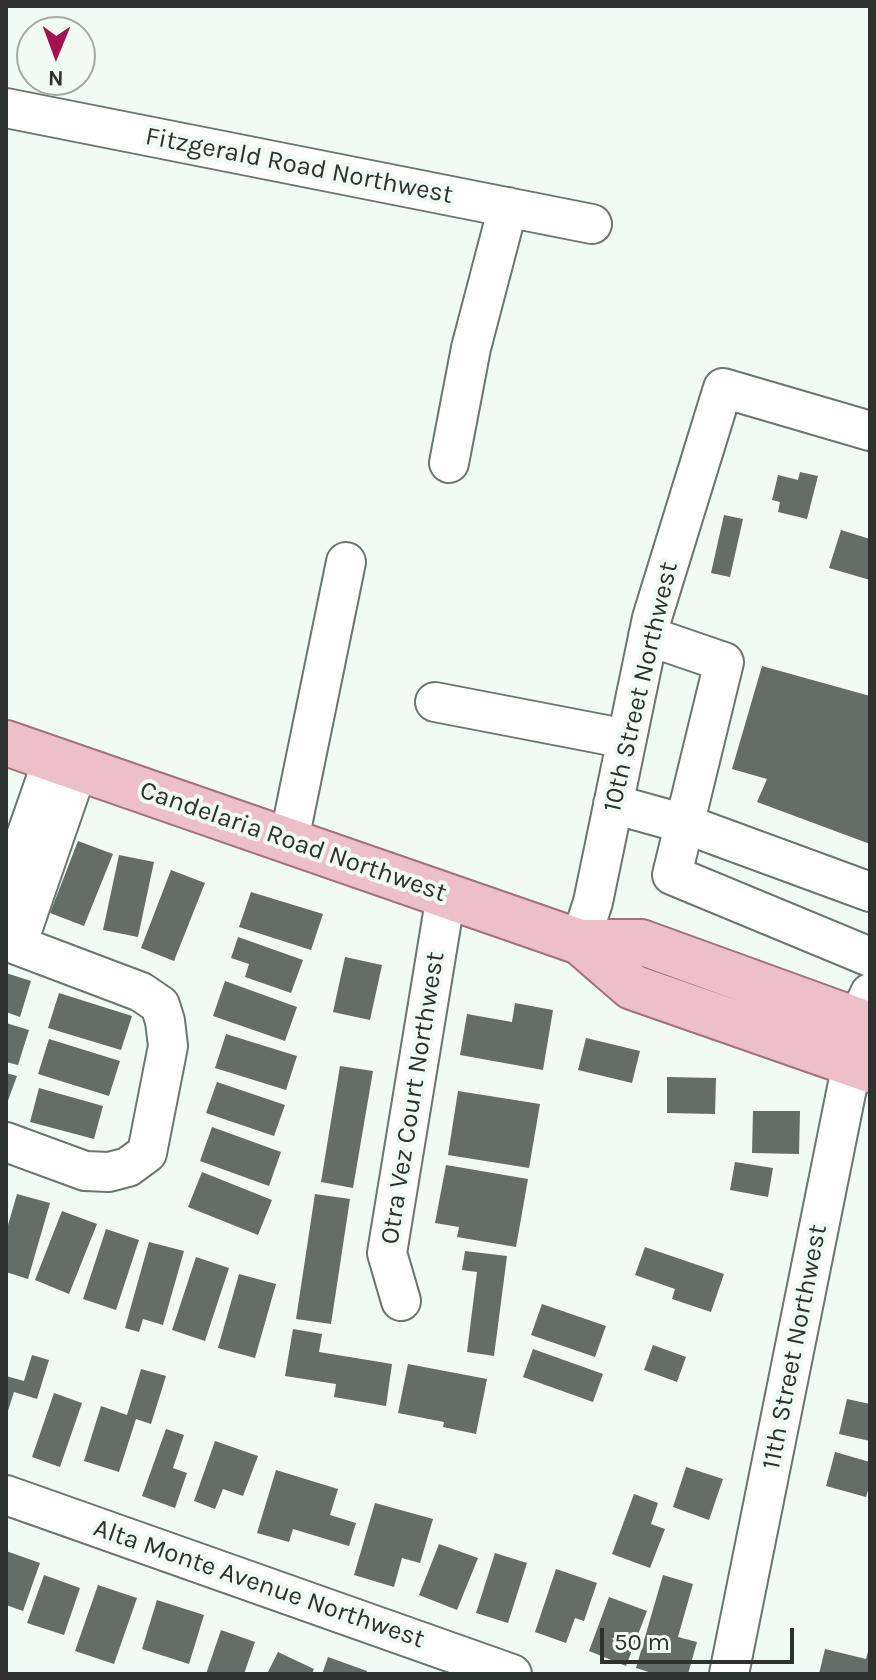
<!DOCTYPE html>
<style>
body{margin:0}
#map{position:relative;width:876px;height:1680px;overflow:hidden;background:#f0fbf5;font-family:Karla,sans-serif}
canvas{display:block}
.frame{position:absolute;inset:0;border:8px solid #2d312f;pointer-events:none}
.north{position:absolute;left:16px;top:16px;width:80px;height:80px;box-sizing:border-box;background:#f0fbf5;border:2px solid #a2aaa6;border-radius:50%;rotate:181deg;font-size:22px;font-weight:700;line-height:32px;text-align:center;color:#2d312f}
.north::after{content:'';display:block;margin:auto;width:28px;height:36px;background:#a51250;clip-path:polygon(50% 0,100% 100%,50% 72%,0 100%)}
.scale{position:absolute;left:600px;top:1628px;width:194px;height:36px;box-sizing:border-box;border:4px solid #2d312f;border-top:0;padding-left:10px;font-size:24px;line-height:28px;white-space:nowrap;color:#2d312f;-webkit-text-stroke:6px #f0fbf5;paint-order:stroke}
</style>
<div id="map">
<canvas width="876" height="1680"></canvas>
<div class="frame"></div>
<div class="north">N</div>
<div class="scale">50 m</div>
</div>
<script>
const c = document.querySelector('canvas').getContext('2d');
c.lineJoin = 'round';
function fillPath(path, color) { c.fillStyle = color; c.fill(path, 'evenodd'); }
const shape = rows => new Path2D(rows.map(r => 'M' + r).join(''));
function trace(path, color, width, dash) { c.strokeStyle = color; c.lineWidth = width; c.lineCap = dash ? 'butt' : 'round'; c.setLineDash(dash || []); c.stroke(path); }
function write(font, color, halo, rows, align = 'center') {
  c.font = font + ' Karla,sans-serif'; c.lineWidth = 8; c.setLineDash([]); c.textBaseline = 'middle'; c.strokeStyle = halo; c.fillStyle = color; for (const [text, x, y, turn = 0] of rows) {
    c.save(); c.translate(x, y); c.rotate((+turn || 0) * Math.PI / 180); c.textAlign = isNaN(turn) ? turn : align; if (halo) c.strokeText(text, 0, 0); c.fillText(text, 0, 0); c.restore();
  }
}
const building = shape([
 [800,472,818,476,807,519,778,512,780,502,772,500,778,475,798,480],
 [724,515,743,519,730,577,711,573],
 [841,530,870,539,870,580,829,568],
 [762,666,870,696,870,844,757,802,767,779,732,769],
 [78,841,113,854,84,926,50,913],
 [119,855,154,862,138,937,103,930],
 [171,870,205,883,174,961,141,948],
 [251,892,323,914,311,950,239,927],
 [238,937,303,960,291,993,245,977,249,964,231,958],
 [345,957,382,965,370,1020,333,1012],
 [6,973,31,981,20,1017,6,1012],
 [225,981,297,1007,285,1041,213,1016],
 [59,993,132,1016,121,1050,48,1028],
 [515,1003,553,1010,543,1070,460,1055,467,1014,512,1022],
 [6,1023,29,1030,18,1065,6,1062],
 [226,1034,297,1056,286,1090,215,1068],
 [586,1038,640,1051,632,1083,578,1070],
 [49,1039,120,1061,109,1096,38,1074],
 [340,1066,373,1071,353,1188,321,1182],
 [6,1073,17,1076,6,1106],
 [667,1077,716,1078,715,1114,667,1113],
 [217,1082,285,1105,274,1136,206,1113],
 [39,1088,103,1106,94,1139,30,1122],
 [458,1091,540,1104,529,1168,448,1155],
 [753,1111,800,1111,799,1154,752,1153],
 [212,1127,281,1152,269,1186,200,1161],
 [735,1162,773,1168,768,1197,730,1190],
 [446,1165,528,1179,516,1247,457,1237,459,1227,435,1223],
 [202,1172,272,1200,258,1235,188,1207],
 [17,1194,50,1203,28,1279,6,1272,6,1232],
 [315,1194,350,1199,331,1324,296,1319],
 [62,1211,97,1224,69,1294,35,1280],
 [106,1229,139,1240,116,1310,83,1299],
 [149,1242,184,1251,163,1325,143,1319,139,1332,125,1328],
 [645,1247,724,1274,711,1312,672,1299,675,1289,635,1275],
 [465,1251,507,1256,494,1356,467,1352,477,1272,462,1270],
 [196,1257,229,1268,205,1341,172,1330],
 [239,1274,276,1284,255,1358,218,1348],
 [542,1304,606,1326,595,1357,531,1335],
 [293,1329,322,1334,319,1352,392,1364,386,1406,334,1397,336,1384,285,1376],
 [653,1345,686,1357,677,1382,644,1370],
 [533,1349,603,1374,593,1402,523,1377],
 [32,1355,49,1360,37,1399,14,1392,6,1417,6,1376,24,1381],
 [408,1364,487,1379,476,1434,443,1427,444,1422,398,1413],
 [141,1369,166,1376,151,1424,136,1419,119,1472,84,1461,101,1406,127,1415],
 [54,1393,82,1403,60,1467,32,1457],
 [847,1399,870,1404,870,1441,839,1434],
 [166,1429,184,1435,173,1468,187,1473,175,1508,142,1496],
 [215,1441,258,1456,243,1496,223,1489,215,1509,194,1501],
 [835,1452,870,1462,870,1484,866,1497,826,1486],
 [686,1467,723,1479,709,1520,673,1507],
 [276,1470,338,1489,330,1515,356,1523,349,1546,293,1529,289,1542,257,1533],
 [634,1494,658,1503,651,1524,665,1529,650,1568,612,1554],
 [375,1503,433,1519,420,1563,402,1558,394,1587,354,1575],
 [439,1544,478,1558,457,1610,419,1595],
 [6,1551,40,1563,23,1611,6,1605],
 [495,1553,527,1563,508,1623,476,1613],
 [556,1569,597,1583,584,1621,575,1618,566,1643,535,1632],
 [44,1575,80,1588,64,1635,27,1623],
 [663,1575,693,1584,678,1637,697,1642,688,1674,655,1674,636,1668],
 [98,1585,137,1598,114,1664,75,1651],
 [609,1597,647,1611,626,1666,589,1651],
 [157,1600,204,1615,189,1664,142,1649],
 [221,1630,255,1642,244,1674,206,1674],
 [869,1648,870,1674,819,1674,825,1649,866,1659],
 [278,1652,314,1669,312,1674,267,1674],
 [328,1657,367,1671,366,1674,322,1674]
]);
const minor = shape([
 [6,108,592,224],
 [449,463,471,348,508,207],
 [648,636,724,662,672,875,870,957],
 [435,702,627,739],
 [613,804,685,824,870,892],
 [289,840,346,562],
 [6,893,53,759],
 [6,941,141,992,160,1005,165,1021,168,1046,147,1153,128,1167,109,1172,85,1171,6,1142],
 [580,942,593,902,652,618,723,388,870,431],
 [17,945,78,768],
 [401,1301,387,1253,446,895],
 [6,1495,512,1674],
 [729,1674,852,1063,858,1020,870,993]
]);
const major = shape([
 [6,743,580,942,641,942,870,1025],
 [580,942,632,987,870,1070]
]);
const streetNames = [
 ["Fitzgerald Road Northwest",299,166,11],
 ["10th Street Northwest",641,687,-77],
 ["Candelaria Road Northwest",293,842,19],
 ["Otra Vez Court Northwest",413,1098,-81],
 ["11th Street Northwest",795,1347,-79],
 ["Alta Monte Avenue Northwest",259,1584,19]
];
fillPath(building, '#646d68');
trace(minor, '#6c7570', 42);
trace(major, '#a1717c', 48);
trace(minor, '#fff', 38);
trace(major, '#ecbfca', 44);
write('26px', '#2d312f', '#f0fbf5', streetNames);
</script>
